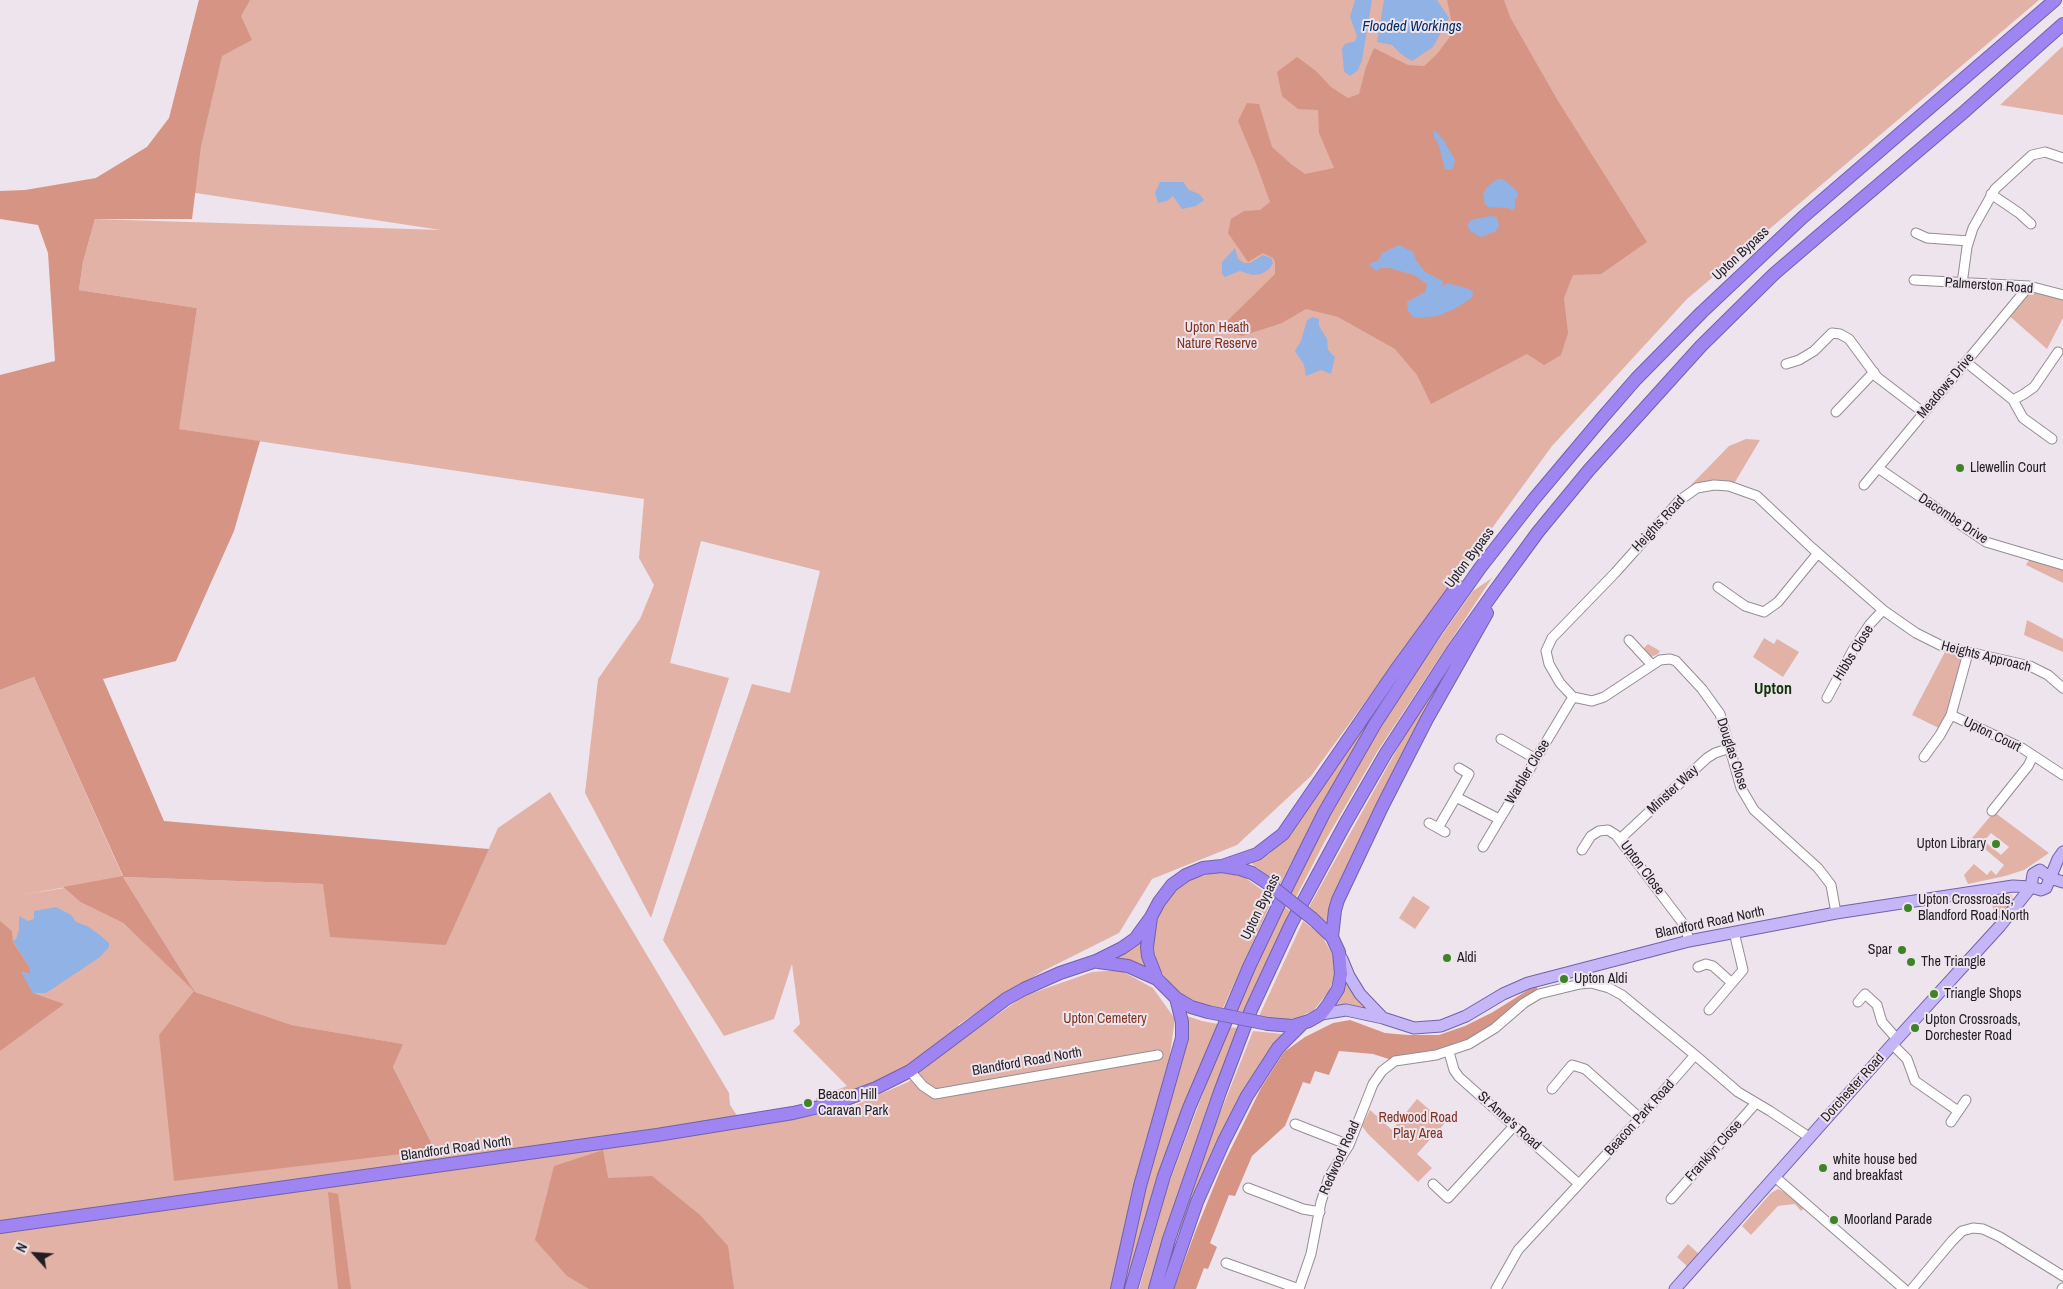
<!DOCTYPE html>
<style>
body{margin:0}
#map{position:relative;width:2063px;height:1289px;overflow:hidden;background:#ede4ed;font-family:"Archivo Narrow",sans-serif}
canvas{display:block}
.north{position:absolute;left:10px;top:1229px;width:50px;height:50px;-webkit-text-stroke:4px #ede4ed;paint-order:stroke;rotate:296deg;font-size:14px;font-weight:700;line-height:20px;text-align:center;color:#211e21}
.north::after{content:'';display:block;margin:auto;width:18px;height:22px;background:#211e21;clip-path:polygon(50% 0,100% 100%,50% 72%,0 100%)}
</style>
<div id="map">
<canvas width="2063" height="1289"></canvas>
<div class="north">N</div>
</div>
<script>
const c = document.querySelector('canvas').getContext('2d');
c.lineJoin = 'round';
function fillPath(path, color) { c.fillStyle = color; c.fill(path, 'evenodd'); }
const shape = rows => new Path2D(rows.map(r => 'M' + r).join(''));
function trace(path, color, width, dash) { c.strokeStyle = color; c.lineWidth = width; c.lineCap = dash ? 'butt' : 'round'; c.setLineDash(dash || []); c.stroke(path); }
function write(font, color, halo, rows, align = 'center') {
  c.font = font + ' "Archivo Narrow",sans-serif'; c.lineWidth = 4; c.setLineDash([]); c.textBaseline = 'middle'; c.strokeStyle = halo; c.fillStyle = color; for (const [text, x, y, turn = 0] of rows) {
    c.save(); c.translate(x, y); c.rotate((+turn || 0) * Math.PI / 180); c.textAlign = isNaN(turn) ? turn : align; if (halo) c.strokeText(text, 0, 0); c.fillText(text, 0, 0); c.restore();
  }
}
const green = shape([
 [199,0,2039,0,1687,299,1552,446,1311,776,1237,845,1152,879,1119,933,1043,971,998,998,958,1025,962,1030,910,1068,837,1099,816,1100,816,1098,847,1086,793,1031,800,1024,792,964,774,1019,724,1036,663,940,752,684,790,693,820,571,701,541,670,663,729,678,651,918,585,793,598,679,640,619,654,585,639,558,644,499,178,429,197,308,79,290,83,262,95,219,441,230,96,178,147,147,170,117],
 [2063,46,2063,115,2000,105],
 [2029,286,2063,295,2063,318,2047,349,2006,313],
 [1746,439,1760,440,1732,487,1714,485,1683,498,1692,484,1729,446],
 [2031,557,2063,565,2063,583,2026,565],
 [1492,578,1377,752,1325,841,1296,897,1290,892,1346,785,1380,729,1409,682,1473,591],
 [2027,620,2063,639,2063,652,2024,635],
 [1764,638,1774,644,1777,639,1799,652,1783,677,1753,657],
 [1648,644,1660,651,1658,654,1651,657,1648,656,1644,648],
 [1947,648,1968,653,1943,730,1912,715],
 [1452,659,1455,662,1329,924,1309,907,1400,744],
 [34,677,123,877,323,884,446,945,498,828,550,792,729,1093,730,1105,744,1126,842,1111,908,1082,954,1045,1024,996,1092,972,1120,970,1153,988,1175,1019,1169,1061,1111,1289,0,1289,0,690],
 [123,877,193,989,123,923,80,902,64,888,21,895],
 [195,992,292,1025,402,1044,393,1067,435,1150],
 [1378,704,1380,706,1344,764,1280,884,1252,864,1253,861,1269,854,1285,838],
 [1994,812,2049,853,2024,870,2005,876,1968,884,1964,875,1974,864,1987,875,1991,870,1996,875,2004,865,1972,838],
 [1991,833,2009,847,2001,855,1984,841],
 [1214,873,1225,873,1244,877,1273,898,1223,1008,1198,1003,1175,990,1160,970,1156,960,1153,939,1158,915,1172,893,1193,878],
 [2005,892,2012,895,2013,902,1999,920,1996,920,1992,904,1982,896],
 [1413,896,1430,907,1415,929,1399,918],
 [1283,906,1292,912,1246,1013,1236,1010],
 [1303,921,1322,936,1335,959,1335,974,1329,991,1314,1010,1297,1018,1281,1020,1259,1016],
 [1140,940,1142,941,1147,968,1117,960,1117,956],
 [1349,981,1370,1010,1335,1007,1342,996,1346,982],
 [1187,1016,1202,1021,1218,1024,1174,1138,1125,1289,1122,1289,1152,1163,1189,1031],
 [1228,1027,1238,1028,1150,1289,1139,1289,1168,1186],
 [1253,1031,1283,1034,1184,1229,1180,1229,1209,1141],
 [1417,1099,1445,1123,1417,1154,1432,1168,1418,1182,1368,1134,1362,1126,1370,1110,1392,1130],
 [1778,1189,1786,1193,1804,1208,1801,1211,1795,1204,1778,1206,1751,1235,1742,1226,1771,1193],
 [1688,1244,1700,1255,1689,1268,1677,1257]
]);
const forest = shape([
 [199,0,250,0,241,16,252,40,222,56,201,146,192,219,95,219,83,262,79,290,197,308,179,429,260,441,234,531,176,661,103,679,164,821,489,849,446,945,330,937,323,884,123,877,195,992,292,1025,403,1044,393,1067,435,1150,174,1181,159,1035,194,991,123,923,80,902,63,887,123,876,34,677,0,690,0,375,55,361,48,253,38,225,0,219,0,191,25,190,96,178,147,147,169,118],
 [1447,0,1504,0,1510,17,1558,101,1647,242,1601,274,1573,275,1564,298,1568,333,1561,355,1544,365,1527,354,1431,404,1417,375,1395,349,1338,317,1306,309,1282,323,1242,336,1219,329,1275,274,1275,262,1273,258,1263,253,1248,262,1228,233,1231,219,1244,211,1260,210,1270,202,1257,166,1238,121,1247,103,1259,104,1272,147,1291,164,1305,174,1334,168,1319,133,1318,110,1298,109,1282,96,1277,72,1297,57,1316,71,1331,87,1348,98,1359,94,1366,67,1374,48,1408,65,1424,66,1437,54,1449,38,1453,28],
 [0,921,12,931,13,942,30,968,30,974,22,972,33,993,64,1004,0,1051],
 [1536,985,1539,994,1469,1044,1395,1061,1373,1054,1339,1051,1329,1075,1315,1071,1310,1084,1303,1082,1285,1126,1252,1156,1235,1196,1229,1195,1210,1243,1217,1247,1208,1269,1204,1268,1196,1289,1174,1289,1196,1230,1221,1169,1261,1088,1284,1052,1305,1037,1333,1023,1350,1020,1385,1033,1408,1035,1439,1035,1465,1026,1493,1012],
 [603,1150,608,1178,652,1176,700,1215,728,1246,734,1289,589,1289,567,1276,535,1240,554,1166],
 [328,1192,338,1194,351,1289,338,1289]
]);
const water = shape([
 [1355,0,1372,0,1362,60,1358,70,1350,76,1344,71,1342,49,1345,44,1355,41,1357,36,1350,17],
 [1384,0,1437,0,1449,18,1433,47,1412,61,1401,54,1392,45,1377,42],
 [1434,130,1443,139,1455,160,1453,168,1450,170,1445,169,1439,146,1434,137],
 [1498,179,1503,179,1516,190,1518,195,1515,200,1515,207,1512,210,1508,208,1489,207,1485,205,1483,193,1489,185],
 [1160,182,1183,182,1189,190,1199,194,1204,200,1196,206,1182,209,1173,196,1167,201,1158,203,1155,193],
 [1490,216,1497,217,1499,226,1496,231,1481,237,1470,231,1467,225,1471,220],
 [1399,245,1413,252,1416,260,1425,272,1443,281,1442,287,1447,283,1469,289,1473,292,1472,298,1454,309,1438,316,1416,318,1412,316,1408,311,1407,302,1425,292,1427,284,1414,275,1389,268,1381,268,1376,271,1368,264,1379,260,1382,253],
 [1235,248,1238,259,1244,263,1250,263,1263,255,1271,258,1273,263,1269,269,1261,274,1253,275,1240,271,1225,277,1222,274,1222,262],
 [1313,317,1319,319,1319,326,1327,339,1328,350,1335,357,1331,374,1321,370,1306,376,1304,365,1295,351,1301,341,1307,320],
 [56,907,71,915,76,922,87,926,100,935,109,943,109,947,100,957,46,993,33,993,21,972,30,974,30,968,13,941,16,939,19,930,19,916,28,921,34,919,34,911]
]);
const minor = shape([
 [1991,194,2019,213,2031,224],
 [1916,233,1927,238,1969,241],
 [1914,280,2029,286,2063,295],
 [1962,284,1967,247,1973,228,1995,189,2032,155,2045,152,2063,158],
 [1966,362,2013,400,2024,394,2034,387,2058,352],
 [1786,364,1799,360,1814,351,1832,333,1840,334,1849,339,1877,377,1924,413],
 [2013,400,2023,418,2052,439],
 [1836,412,1874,372],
 [1878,468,1986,542,2063,565],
 [1864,485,2029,286],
 [1718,587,1745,606,1764,612,1778,602,1818,553],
 [1629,640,1652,665],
 [1827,698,1854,648,1870,624,1883,610],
 [1951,715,2022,748,2063,775],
 [1501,739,1536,759],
 [1924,757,1940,735,1951,715,1968,653],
 [1456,797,1469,774,1459,768],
 [1992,811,2028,766,2033,756],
 [1429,823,1445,832],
 [1438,828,1456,797,1499,819],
 [1620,839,1707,758,1715,753,1730,748],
 [1483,847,1573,697],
 [1582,850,1591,836,1599,831,1608,830,1616,835,1685,926,1689,941],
 [1836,913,1831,885,1818,868,1754,810,1741,788,1720,714,1702,689,1676,661,1670,659,1660,660,1604,697,1592,701,1573,697,1560,683,1549,664,1546,651,1552,638,1615,573,1680,500,1697,488,1714,485,1729,486,1757,496,1811,547,1883,610,1916,633,1942,646,2030,666,2048,675,2063,688],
 [1698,967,1706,964,1713,966,1732,983],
 [1858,1002,1865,994,1877,1005,1882,1022,1897,1039],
 [1709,1010,1743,970,1734,932],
 [1892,1044,1907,1059,1915,1081,1958,1111],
 [1449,1052,1454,1070,1459,1077,1579,1184],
 [910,1071,923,1086,935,1094,1158,1055],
 [1552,1089,1572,1065,1585,1069,1640,1118],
 [1951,1122,1966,1100],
 [1295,1124,1349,1145],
 [1775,1177,1904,1289],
 [1433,1184,1448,1198,1514,1126],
 [1248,1188,1303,1209,1320,1212],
 [1671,1199,1756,1103],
 [1226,1263,1299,1289],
 [1299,1289,1311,1254,1321,1202,1329,1177,1349,1145,1373,1084,1382,1071,1395,1061,1436,1055,1469,1044,1495,1028,1524,1003,1539,994,1580,984,1591,983,1609,988,1622,995,1695,1055],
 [1496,1289,1518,1250,1640,1118,1695,1055,1738,1092,1770,1111,1809,1137],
 [1912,1289,1952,1241,1962,1231,1973,1228,1983,1229,2000,1237,2063,1276],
 [2062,1289,2063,1288]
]);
const major = shape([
 [1342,959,1349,976,1360,994,1382,1017],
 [1321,1014,1346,1010,1383,1018,1414,1028,1441,1026,1466,1016,1503,994,1528,983,1689,941,1836,913,2013,886,2031,887,2041,890,2046,888,2058,859,2063,852],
 [1675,1289,1897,1039,2000,926,2031,887,2033,874,2040,870,2050,878,2063,882]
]);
const highway = shape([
 [1222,866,1257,854,1283,834,1398,667,1457,586],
 [1332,937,1335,910,1338,900,1382,807,1427,719,1487,613],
 [1098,962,1128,966,1157,979],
 [1208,1012,1191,1007,1176,998,1157,979,1148,956,1147,947,1151,917,1159,902,1172,885,1186,875,1203,868,1222,866,1240,869,1252,873,1270,885],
 [1268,1024,1293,1026,1309,1021,1321,1014,1328,1005,1338,989,1341,974,1339,952,1332,937,1313,919],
 [0,1227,657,1135,793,1113,836,1103,876,1088,910,1071,1006,999,1024,989,1060,973,1096,961,1122,948,1135,939,1151,917],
 [1117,1289,1140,1186,1182,1038,1182,1022,1176,998],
 [1131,1289,1164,1176,1189,1108,1249,967,1288,885,1324,813,1375,724,1437,629,1480,568,1534,499,1603,417,1636,379,1702,312,1803,217,2055,0],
 [1155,1289,1169,1239,1220,1092,1251,1010,1291,924,1345,824,1386,753,1453,650,1494,592,1538,532,1589,470,1701,346,1774,274,1816,238,1964,112,2063,24],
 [1167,1289,1197,1202,1224,1141,1247,1096,1278,1048,1302,1024]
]);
const highwayBridge = shape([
 [1270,885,1313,919],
 [1208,1012,1268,1024]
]);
const markers = [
 [1960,468,5,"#3f8327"],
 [1996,844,5,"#3f8327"],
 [1908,908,5,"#3f8327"],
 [1902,950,5,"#3f8327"],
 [1447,958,5,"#3f8327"],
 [1911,962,5,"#3f8327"],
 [1564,979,5,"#3f8327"],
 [1934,994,5,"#3f8327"],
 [1915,1028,5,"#3f8327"],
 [808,1103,5,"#3f8327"],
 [1823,1168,5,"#3f8327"],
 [1834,1220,5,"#3f8327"]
];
const streetNames = [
 ["Upton Bypass",1741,254,-43],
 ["Palmerston Road",1989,286,4],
 ["Meadows Drive",1946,386,-50],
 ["Dacombe Drive",1953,519,33],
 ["Heights Road",1659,524,-47],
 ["Upton Bypass",1470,558,-53],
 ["Hibbs Close",1854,653,-58],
 ["Heights Approach",1986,657,14],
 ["Upton Court",1992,735,26],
 ["Douglas Close",1732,754,72],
 ["Warbler Close",1528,772,-59],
 ["Minster Way",1673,790,-43],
 ["Upton Close",1642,868,53],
 ["Upton Bypass",1261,907,-64],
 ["Blandford Road North",1710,923,-12],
 ["Blandford Road North",1027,1062,-10],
 ["Dorchester Road",1853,1088,-48],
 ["Beacon Park Road",1640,1118,-48],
 ["St Anne's Road",1509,1121,42],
 ["Blandford Road North",456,1149,-8],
 ["Franklyn Close",1714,1151,-48],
 ["Redwood Road",1340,1158,-66]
];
const parkNames = [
 ["Upton Heath",1217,328],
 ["Nature Reserve",1217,344],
 ["Upton Cemetery",1105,1019],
 ["Redwood Road",1418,1118],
 ["Play Area",1418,1134]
];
const poiNames = [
 ["Llewellin Court",1970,468],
 ["Upton Library",1986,844,"right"],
 ["Upton Crossroads,",1918,900],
 ["Blandford Road North",1918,916],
 ["Spar",1892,950,"right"],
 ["Aldi",1457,958],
 ["The Triangle",1921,962],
 ["Upton Aldi",1574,979],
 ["Triangle Shops",1944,994],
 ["Upton Crossroads,",1925,1020],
 ["Dorchester Road",1925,1036],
 ["Beacon Hill",818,1095],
 ["Caravan Park",818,1111],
 ["white house bed",1833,1160],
 ["and breakfast",1833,1176],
 ["Moorland Parade",1844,1220]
];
const waterNames = [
 ["Flooded Workings",1412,27]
];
const quarterNames = [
 ["Upton",1773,690]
];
fillPath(green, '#e2b2a6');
fillPath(forest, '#d69584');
fillPath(water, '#90b2e5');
trace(minor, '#958d94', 11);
trace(major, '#7261a9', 13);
trace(highway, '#7261a9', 14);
trace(minor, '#fff', 9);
trace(major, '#c5b6f7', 11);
trace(highway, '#9e85f2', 12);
trace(highwayBridge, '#7261a9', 14, []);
trace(highwayBridge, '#9e85f2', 12);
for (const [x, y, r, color] of markers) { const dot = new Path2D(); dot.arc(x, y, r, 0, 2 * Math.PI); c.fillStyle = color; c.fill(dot); trace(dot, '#ede4ed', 2); }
write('14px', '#211e21', '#ede4ed', streetNames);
write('14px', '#80331f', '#ede4ed', parkNames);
write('14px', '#211e21', '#ede4ed', poiNames, 'left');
write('italic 15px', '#012e68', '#ede4ed', waterNames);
write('bold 16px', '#133407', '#ede4ed', quarterNames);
</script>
